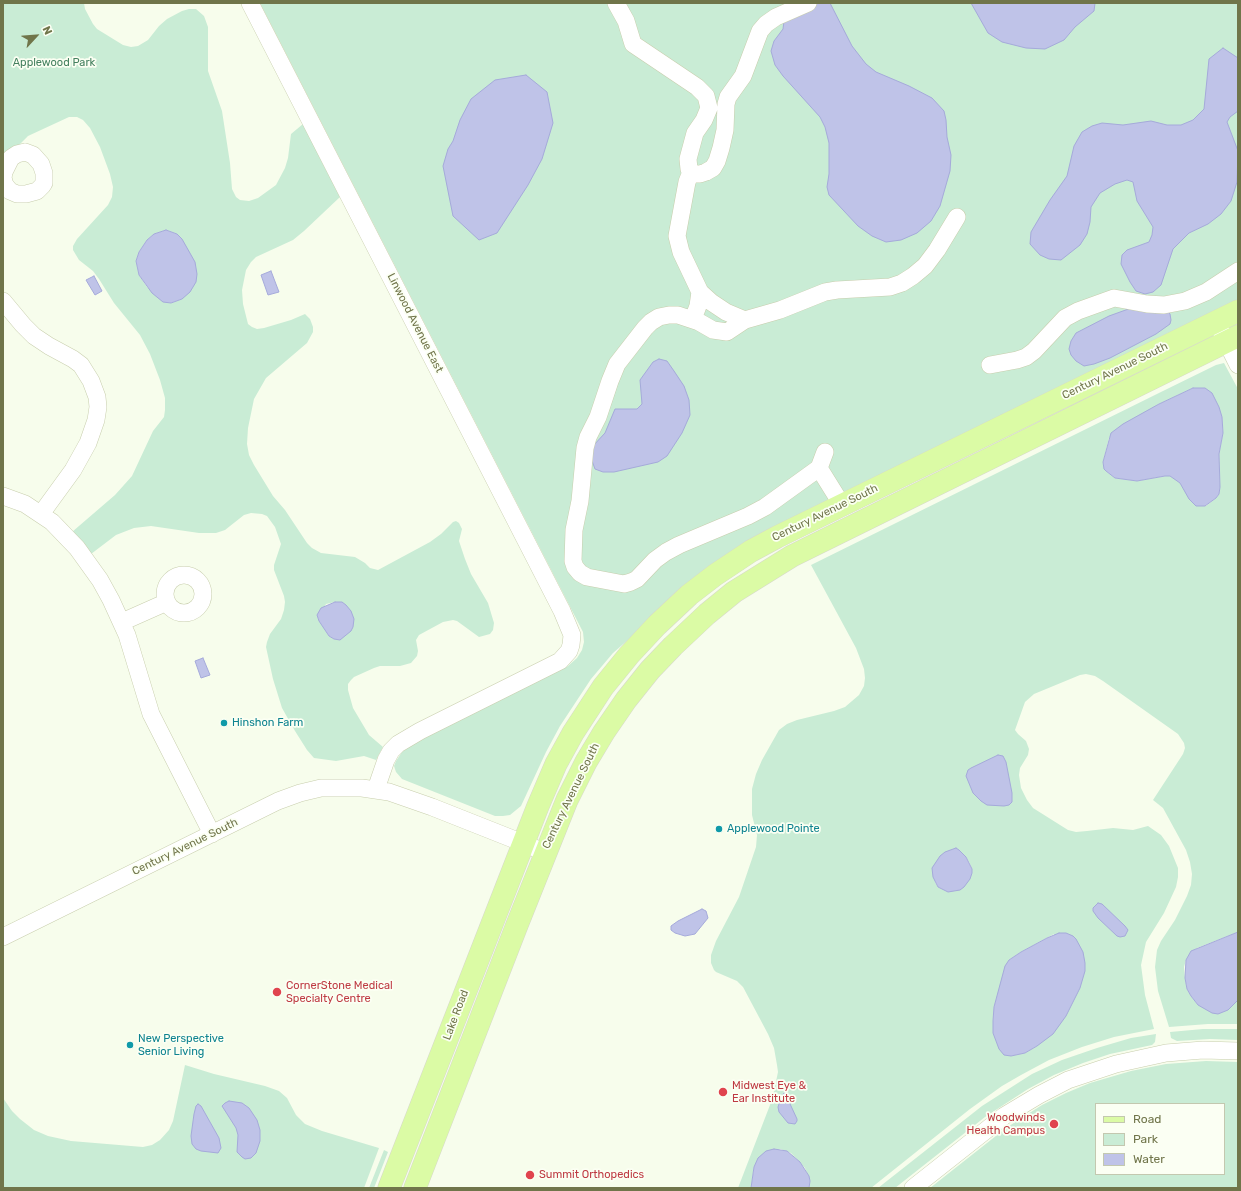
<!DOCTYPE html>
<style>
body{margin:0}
#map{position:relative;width:1241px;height:1191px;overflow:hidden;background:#f7fdec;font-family:Rubik,sans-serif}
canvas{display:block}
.frame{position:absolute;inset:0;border:4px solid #70754a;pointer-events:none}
.legend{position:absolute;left:1095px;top:1103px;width:130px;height:72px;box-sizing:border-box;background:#fbfff3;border:1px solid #c3c8af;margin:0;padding:5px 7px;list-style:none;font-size:12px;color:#70754a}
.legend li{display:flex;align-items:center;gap:8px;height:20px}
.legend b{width:20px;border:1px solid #c3c8af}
.north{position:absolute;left:16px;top:16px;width:40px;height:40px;-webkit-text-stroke:3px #fbfff3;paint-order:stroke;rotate:64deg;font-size:11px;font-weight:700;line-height:16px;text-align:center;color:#70754a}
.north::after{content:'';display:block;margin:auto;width:14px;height:18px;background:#70754a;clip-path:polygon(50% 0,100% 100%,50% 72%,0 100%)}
</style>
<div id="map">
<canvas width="1241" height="1191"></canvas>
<div class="frame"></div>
<ul class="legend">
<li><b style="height:5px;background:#dbfba5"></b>Road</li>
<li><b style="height:11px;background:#c9ecd5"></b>Park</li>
<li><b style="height:11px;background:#bfc3e8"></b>Water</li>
</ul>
<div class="north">N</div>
</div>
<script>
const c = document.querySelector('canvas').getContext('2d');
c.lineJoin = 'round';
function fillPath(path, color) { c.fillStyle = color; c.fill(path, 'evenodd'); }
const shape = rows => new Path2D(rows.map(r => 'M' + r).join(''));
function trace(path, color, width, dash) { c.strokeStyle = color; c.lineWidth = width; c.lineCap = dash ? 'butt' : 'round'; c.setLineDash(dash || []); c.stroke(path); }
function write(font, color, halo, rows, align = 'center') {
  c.font = font + ' Rubik,sans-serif'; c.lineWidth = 3.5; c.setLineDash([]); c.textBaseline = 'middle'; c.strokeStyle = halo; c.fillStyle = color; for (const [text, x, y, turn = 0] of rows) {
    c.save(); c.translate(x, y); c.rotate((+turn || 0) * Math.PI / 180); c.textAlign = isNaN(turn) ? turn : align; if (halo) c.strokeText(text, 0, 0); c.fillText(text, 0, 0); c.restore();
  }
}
const green = shape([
 [3,3,84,3,85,9,93,24,97,29,123,45,131,47,138,46,148,40,159,26,167,19,182,11,189,9,196,9,204,16,208,27,208,71,222,111,230,163,232,189,236,197,240,200,249,201,258,198,276,185,285,168,288,158,291,134,303,124,340,197,304,231,293,240,256,257,251,262,246,270,242,290,243,304,248,324,252,327,257,329,264,328,291,320,305,314,310,319,313,327,313,332,307,343,266,378,254,399,248,428,247,444,249,455,254,465,273,496,285,510,307,543,312,548,321,553,355,557,365,563,370,568,378,570,430,542,441,534,453,522,456,521,459,523,462,529,459,541,465,559,471,574,488,603,494,623,493,630,490,634,479,637,457,621,453,620,443,622,419,635,416,640,418,651,417,656,411,663,400,666,380,666,374,668,354,677,351,680,348,684,348,690,353,708,369,735,383,747,376,760,364,756,336,761,314,758,307,750,295,731,282,708,273,679,266,647,267,642,270,634,281,619,284,610,285,602,284,596,274,570,274,565,281,544,275,527,267,516,262,514,251,513,244,515,225,530,216,533,199,533,151,526,134,528,116,535,91,554,72,532,115,495,132,476,153,431,164,417,165,410,165,398,160,380,150,354,140,335,114,303,99,279,93,271,79,260,73,250,73,246,77,239,108,205,112,197,113,187,110,174,100,147,90,128,83,120,77,117,69,117,28,136,19,145,3,156],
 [166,230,177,234,182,299,171,303,147,287,139,275,136,261,139,252,147,240,154,234],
 [335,602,340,640,334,639,329,636,318,618,326,604],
 [260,3,1238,3,1238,302,800,517,652,619,613,653,591,679,560,726,546,752,521,806,510,815,503,816,495,816,402,779,396,772,394,766,396,761,402,752,414,743,568,666,577,658,582,650,584,642,583,632],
 [1224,363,1238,389,1238,932,1197,948,1186,960,1184,967,1185,978,1187,989,1191,996,1198,1005,1234,1003,1238,1000,1238,1024,1208,1024,1169,1027,1158,991,1155,967,1157,950,1161,941,1175,920,1187,896,1191,885,1192,874,1190,862,1186,850,1163,808,1153,800,1183,754,1185,748,1184,743,1178,734,1103,681,1095,676,1086,674,1080,675,1034,694,1025,702,1015,730,1018,734,1026,741,1029,749,1028,755,1020,768,1019,775,1021,788,1027,800,1033,808,1068,830,1076,832,1087,831,1113,828,1133,830,1148,826,1161,835,1169,846,1178,868,1178,877,1176,887,1164,913,1146,942,1141,965,1145,995,1154,1029,1114,1037,1082,1047,1049,1060,1021,1075,1002,1086,970,1109,871,1188,809,1188,810,1181,805,1168,791,1153,780,1149,754,1167,751,1188,738,1188,770,1105,774,1091,778,1072,777,1065,774,1048,768,1034,743,987,737,981,716,972,714,970,711,963,711,955,716,941,739,897,756,847,757,835,752,815,752,789,756,774,762,760,779,730,787,724,797,720,834,711,845,707,859,695,864,686,865,678,864,669,856,648,811,565,1163,391,1216,365],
 [1193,388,1222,417,1223,433,1219,454,1220,487,1219,494,1216,498,1206,506,1184,489,1180,483,1175,478,1170,476,1165,476,1137,481,1115,478,1106,471,1103,462,1109,438,1159,404],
 [959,850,966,857,969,862,972,869,972,873,942,889,938,887,935,882],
 [1054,934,1037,1046,1025,1053,1011,1056,993,1033,993,1021,994,1007,1009,960,1021,952],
 [1203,1029,1238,1029,1238,1040,1210,1039,1177,1041,1171,1038,1170,1032],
 [1156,1034,1155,1042,1152,1045,1110,1054,1083,1063,1054,1075,1028,1089,985,1117,895,1188,878,1188,982,1106,1032,1074,1062,1060,1097,1048,1131,1038],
 [1206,1061,1238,1062,1238,1188,930,1188,1006,1128,1042,1105,1066,1093,1090,1083,1131,1071,1166,1064],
 [1096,1104,1224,1104,1224,1174,1096,1174],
 [185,1065,214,1074,265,1086,279,1091,287,1098,296,1115,305,1124,322,1131,379,1148,364,1188,3,1188,3,1098,12,1111,20,1119,34,1130,48,1136,71,1141,143,1147,152,1145,160,1140,169,1130,173,1121],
 [384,1150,388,1152,374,1188,369,1188]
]);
const water = shape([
 [794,3,830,3,852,46,866,64,876,72,909,86,932,98,944,111,946,120,947,137,951,155,950,171,940,206,931,221,917,233,901,240,886,242,872,236,858,226,829,195,827,187,829,174,829,143,825,127,820,117,783,76,775,65,771,51,774,41,783,29,784,21,794,3],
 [971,3,1095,3,1094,11,1075,27,1064,40,1045,49,1026,48,1002,42,988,33,971,3],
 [1223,48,1238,58,1238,111,1230,117,1227,122,1238,151,1237,182,1231,201,1221,214,1208,224,1189,233,1173,249,1161,285,1153,292,1145,294,1136,291,1130,282,1121,264,1122,255,1127,250,1149,242,1152,235,1153,227,1137,201,1133,182,1127,180,1115,184,1100,193,1091,207,1090,222,1087,234,1080,245,1061,260,1049,259,1040,255,1030,244,1031,232,1050,200,1067,176,1074,146,1082,132,1092,126,1102,123,1123,125,1151,121,1167,125,1181,125,1193,120,1204,109,1209,59,1223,48],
 [526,75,547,92,553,123,542,159,528,185,497,233,479,240,453,216,443,166,448,149,453,141,460,120,471,99,495,80,526,75],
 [166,230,177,234,182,239,195,262,197,274,196,282,190,292,182,299,171,303,163,302,152,293,139,275,136,261,139,252,147,240,154,234,166,230],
 [271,271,279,292,268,295,261,275,271,271],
 [94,276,102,291,95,295,86,280,94,276],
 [1134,307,1167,310,1170,314,1171,320,1170,324,1156,334,1110,358,1094,364,1084,366,1076,361,1071,355,1069,349,1071,341,1076,333,1109,316,1134,307],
 [659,359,667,361,674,371,684,386,689,400,690,415,682,433,667,456,658,462,614,472,603,472,595,469,591,458,592,447,605,433,615,409,637,409,642,404,640,380,653,362,659,359],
 [1193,388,1205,388,1212,393,1219,407,1222,417,1223,433,1219,454,1220,487,1219,494,1216,498,1205,506,1196,506,1189,499,1180,483,1170,476,1165,476,1137,481,1115,478,1106,471,1104,469,1103,462,1111,433,1123,424,1159,404,1193,388],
 [335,602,342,602,346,605,351,611,354,619,353,627,351,631,340,640,334,639,329,636,319,621,317,615,321,608,335,602],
 [203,658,210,675,201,678,195,661,203,658],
 [998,755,1003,756,1006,762,1012,793,1012,802,1009,805,1004,806,987,805,981,801,973,793,966,776,968,770,971,768,998,755],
 [956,848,959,850,966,857,972,869,972,873,970,879,964,887,960,890,948,892,938,887,933,877,932,868,940,856,945,852,956,848],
 [1098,903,1102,904,1125,926,1128,930,1125,936,1120,937,1117,936,1098,918,1093,911,1093,908,1098,903],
 [702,909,706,911,708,918,695,934,685,936,675,933,671,930,671,926,678,921,702,909],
 [1238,932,1238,1000,1228,1010,1218,1014,1212,1013,1198,1005,1191,996,1187,989,1185,978,1186,960,1191,951,1238,932],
 [1059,933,1066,933,1073,936,1076,939,1083,952,1085,963,1085,971,1080,988,1066,1016,1053,1034,1037,1046,1025,1053,1011,1056,1004,1055,999,1049,993,1033,993,1021,994,1007,1005,966,1009,960,1021,952,1047,938,1059,933],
 [785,1093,797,1119,797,1121,795,1124,788,1123,779,1112,778,1107,780,1101,783,1094,785,1093],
 [229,1101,242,1103,249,1108,257,1120,260,1130,260,1141,256,1153,251,1158,245,1159,242,1157,237,1152,238,1135,236,1128,222,1106,225,1103,229,1101],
 [198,1104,201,1106,219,1138,221,1148,218,1153,201,1151,196,1149,192,1144,191,1136,194,1114,196,1106,198,1104],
 [774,1149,787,1151,800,1162,809,1176,810,1181,809,1188,751,1188,754,1167,758,1158,766,1151,774,1149]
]);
const minor = shape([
 [250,3,562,611,572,635,571,645,569,651,560,661,420,731,398,744,391,751,386,760,376,789],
 [616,3,626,21,633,44,697,87,706,96,709,108,704,120,695,133,688,159,689,169,691,172,696,174,700,174,706,172,713,168,717,161,721,148,725,130,726,104,728,97,743,76,760,31,766,24,776,17,808,3],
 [25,152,33,155,41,164,44,173,44,183,42,186,37,191,26,194,17,194,10,191,5,185,3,178,4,172,11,158,17,154,25,152],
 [691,172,687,182,677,236,681,252,700,292,698,306,693,319],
 [700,292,711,302,726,312,745,320],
 [3,301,23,325,34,336,49,346,73,359,81,365,91,381,97,397,98,407,96,420,88,443,73,470,41,514],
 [1221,331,1238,365],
 [990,365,1017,360,1026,357,1034,351,1065,318,1078,311,1114,298,1147,304,1164,305,1185,301,1206,292,1238,271],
 [825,452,819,468,842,505],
 [819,468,765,507,748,516,679,545,666,552,655,560,637,579,631,582,624,584,587,577,580,573,575,567,573,561,574,530,580,501,585,448,588,437,598,417,610,381,617,364,645,328,651,322,659,317,669,315,678,315,699,322,713,330,727,332,745,320,780,310,825,292,837,290,890,287,902,283,913,276,925,266,937,250,957,217],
 [3,496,25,504,52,522,77,548,100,580,111,600,127,635,151,714,212,834],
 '165 594a19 19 0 1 1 38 0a19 19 0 1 1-38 0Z',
 [122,622,167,602],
 [3,937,278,801,300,793,321,788,362,788,389,792,432,807,523,843,546,853],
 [913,1188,1004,1116,1039,1095,1068,1080,1116,1064,1166,1053,1203,1050,1238,1051]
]);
const major = shape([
 [389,1188,538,806,556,764,573,733,603,687,629,655,657,625,689,595,715,575,751,551,777,537,1238,311],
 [415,1188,517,925,567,800,586,762,604,732,626,700,650,670,673,646,707,614,734,592,792,556,1238,336]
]);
const markers = [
 [224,723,4,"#0f9aa8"],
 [719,829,4,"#0f9aa8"],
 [277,992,5,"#e0444e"],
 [130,1045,4,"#0f9aa8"],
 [723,1092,5,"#e0444e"],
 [1054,1124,5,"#e0444e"],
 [530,1175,5,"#e0444e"]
];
const parkNames = [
 ["Applewood Park",54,63]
];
const streetNames = [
 ["Linwood Avenue East",415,323,63],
 ["Century Avenue South",1115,371,-26],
 ["Century Avenue South",825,513,-26],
 ["Century Avenue South",571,796,-64],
 ["Century Avenue South",185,847,-26],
 ["Lake Road",456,1015,-69]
];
const cultureNames = [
 ["Hinshon Farm",232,723],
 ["Applewood Pointe",727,829],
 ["New Perspective",138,1039],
 ["Senior Living",138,1052]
];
const healthNames = [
 ["CornerStone Medical",286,986],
 ["Specialty Centre",286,999],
 ["Midwest Eye &",732,1086],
 ["Ear Institute",732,1099],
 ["Woodwinds",1045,1118,"right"],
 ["Health Campus",1045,1131,"right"],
 ["Summit Orthopedics",539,1175]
];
fillPath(green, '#c9ecd5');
fillPath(water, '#bfc3e8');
trace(water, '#a5aada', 1);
trace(minor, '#c8cead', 18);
trace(major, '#d7d8cc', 23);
trace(minor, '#fff', 17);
trace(major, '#dbfba5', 22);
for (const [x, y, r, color] of markers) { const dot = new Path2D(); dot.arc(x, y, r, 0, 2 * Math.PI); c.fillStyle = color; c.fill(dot); trace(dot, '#fbfff3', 1.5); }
write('11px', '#44805f', '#fbfff3', parkNames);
write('11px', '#70754a', '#fbfff3', streetNames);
write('11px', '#0d838f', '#fbfff3', cultureNames, 'left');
write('11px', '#be3a42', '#fbfff3', healthNames, 'left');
</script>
